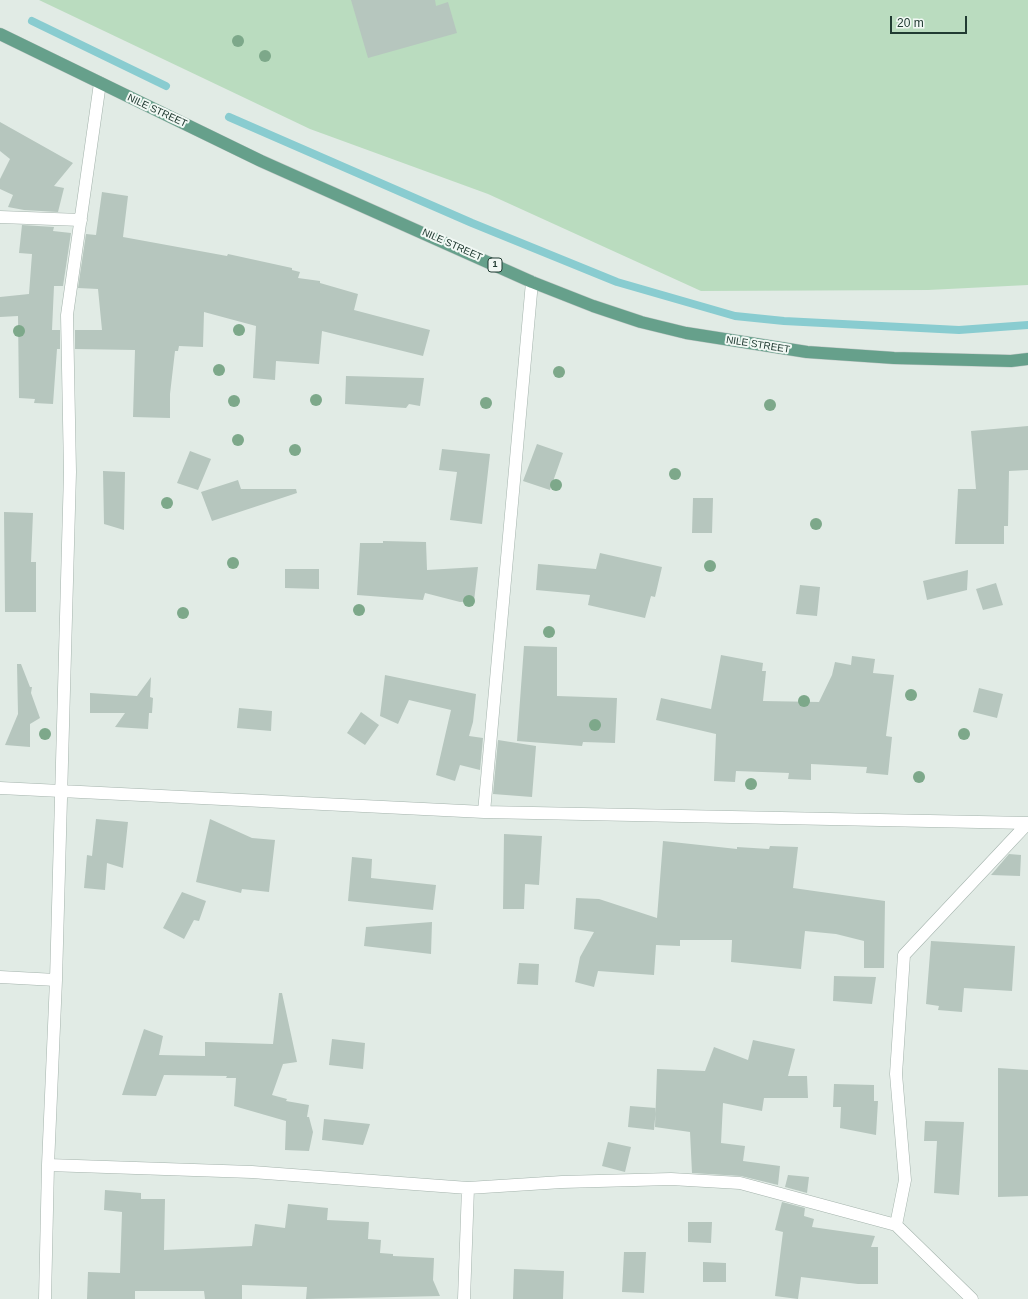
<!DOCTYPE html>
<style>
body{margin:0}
#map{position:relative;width:1028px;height:1299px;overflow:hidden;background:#e1ebe5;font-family:Helvetica,sans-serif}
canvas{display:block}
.scale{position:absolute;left:890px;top:16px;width:77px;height:18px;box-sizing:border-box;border:2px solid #213b32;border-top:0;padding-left:5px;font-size:12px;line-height:14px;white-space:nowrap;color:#213b32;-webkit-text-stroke:3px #f1f8f4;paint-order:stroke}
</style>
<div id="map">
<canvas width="1028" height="1299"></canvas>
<div class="scale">20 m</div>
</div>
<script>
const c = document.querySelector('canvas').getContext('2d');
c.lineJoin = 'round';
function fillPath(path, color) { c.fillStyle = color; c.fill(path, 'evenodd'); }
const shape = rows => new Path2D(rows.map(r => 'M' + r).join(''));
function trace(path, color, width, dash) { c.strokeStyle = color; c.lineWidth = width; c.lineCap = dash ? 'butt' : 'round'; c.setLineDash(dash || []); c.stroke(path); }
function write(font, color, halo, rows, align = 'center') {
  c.font = font + ' Helvetica,sans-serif'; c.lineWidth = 4; c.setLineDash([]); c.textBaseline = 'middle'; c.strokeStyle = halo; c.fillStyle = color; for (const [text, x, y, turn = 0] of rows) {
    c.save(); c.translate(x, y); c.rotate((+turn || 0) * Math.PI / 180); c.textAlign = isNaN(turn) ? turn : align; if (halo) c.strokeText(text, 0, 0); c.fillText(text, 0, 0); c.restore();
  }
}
const green = shape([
 [39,0,1028,0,1028,285,928,290,701,291,488,194,310,129]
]);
const stream = shape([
 [32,21,166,86],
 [229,117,472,223,617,282,735,316,784,321,959,330,1028,325]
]);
const building = shape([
 [351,0,435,0,436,6,448,2,457,33,368,58],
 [0,122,73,163,54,186,64,188,58,212,24,210,8,207,13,195,0,189,0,179,10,159,0,151],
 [102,192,128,196,123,237,227,256,228,254,292,268,292,270,300,272,298,278,320,281,320,283,358,294,354,310,430,330,423,356,322,331,319,364,276,361,275,380,253,378,256,326,204,312,203,347,179,346,178,351,175,351,170,394,170,418,133,417,135,350,75,349,75,330,102,330,98,289,78,288,86,234,96,235],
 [22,225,54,227,53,231,71,233,63,286,54,286,52,330,60,330,60,349,57,349,53,404,34,403,35,399,19,398,18,316,0,317,0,297,29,294,32,254,19,253],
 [346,376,424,378,420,406,409,404,406,408,345,404],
 [1028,426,1028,470,1009,471,1008,526,1004,526,1004,544,955,544,958,489,976,489,971,431],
 [537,444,563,453,550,490,523,481],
 [442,449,490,454,482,524,450,520,457,472,439,470],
 [190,451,211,459,198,490,177,483],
 [103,471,125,472,124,530,104,524],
 [238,480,241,489,296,489,297,493,212,521,201,492],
 [693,498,713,498,712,533,692,533],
 [4,512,33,513,31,562,36,562,36,612,5,612],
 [383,541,426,542,427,570,478,567,474,601,460,602,425,593,423,600,357,595,360,543,383,543],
 [600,553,662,567,655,597,651,596,645,618,588,605,590,595,536,590,538,564,596,569],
 [285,569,319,569,319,589,285,588],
 [968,570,967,590,927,600,923,581],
 [996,583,1003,605,983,610,976,589],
 [800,585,820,587,817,616,796,614],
 [524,646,557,647,557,696,617,698,615,743,583,742,582,746,517,741],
 [721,655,763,663,762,671,766,671,763,701,819,702,832,675,835,662,851,665,852,656,875,659,873,673,894,675,886,736,892,737,888,775,866,773,867,767,811,764,811,780,788,779,789,773,736,771,735,782,714,781,716,734,656,720,661,698,711,709],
 [17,664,21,664,30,687,32,687,31,693,40,718,30,724,30,747,5,745,18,714],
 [385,675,476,694,473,722,469,736,483,738,480,770,460,765,455,781,436,775,451,710,409,700,398,724,380,716],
 [151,677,150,697,153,698,152,713,149,713,148,729,115,727,125,713,90,713,90,693,137,696],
 [979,688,1003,694,997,718,973,712],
 [239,708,272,711,271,731,237,728],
 [361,712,379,725,365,745,347,733],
 [498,740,536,746,532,797,493,794],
 [96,819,128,822,123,868,107,863,105,890,84,888,87,855,92,856],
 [210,819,252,838,275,840,269,892,242,889,241,893,196,882],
 [504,834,542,836,539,885,525,884,524,909,503,909],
 [663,841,737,849,737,847,769,849,770,846,798,847,793,888,885,901,884,968,864,968,864,941,836,934,805,931,801,969,731,962,732,940,680,940,680,946,656,945,654,975,598,971,594,987,575,982,580,957,594,932,574,929,576,898,599,899,657,918],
 [1009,854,1021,855,1020,876,991,875],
 [352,857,372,859,371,878,436,885,433,910,348,901],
 [182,892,206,901,199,921,194,920,184,939,163,928],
 [432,922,431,954,364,946,366,927],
 [931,941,1015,946,1012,991,964,988,962,1012,938,1010,939,1006,926,1004],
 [519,963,539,964,538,985,517,984],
 [834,976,876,977,872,1004,833,1001],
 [279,993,282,993,297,1062,283,1064,272,1095,287,1099,286,1101,309,1105,307,1117,309,1117,313,1132,309,1151,285,1150,286,1121,234,1106,236,1078,226,1078,227,1076,164,1075,156,1096,122,1095,144,1029,163,1036,159,1055,205,1056,205,1042,273,1044],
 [332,1039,365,1043,363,1069,329,1065],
 [753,1040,795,1049,788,1076,807,1076,808,1098,764,1098,762,1111,723,1103,721,1143,745,1146,743,1161,780,1166,778,1185,741,1176,692,1173,690,1132,655,1127,657,1069,705,1071,714,1047,748,1060],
 [998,1068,1028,1070,1028,1196,998,1197],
 [834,1084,874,1085,874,1101,878,1101,876,1135,840,1128,841,1107,833,1107],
 [630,1106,656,1108,654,1130,628,1127],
 [324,1119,370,1124,363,1145,322,1140],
 [925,1121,964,1122,959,1195,934,1193,937,1141,924,1141],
 [608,1142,631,1147,625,1172,602,1166],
 [788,1175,809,1177,807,1193,785,1187],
 [105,1190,141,1193,141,1199,165,1199,164,1250,252,1246,255,1224,285,1228,288,1204,328,1208,327,1220,369,1222,368,1239,381,1240,380,1253,393,1254,393,1256,434,1258,433,1280,440,1296,306,1299,307,1287,242,1285,242,1299,205,1299,204,1291,135,1291,135,1299,87,1299,88,1272,120,1273,122,1212,104,1210],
 [782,1202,805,1208,804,1216,814,1219,812,1227,875,1236,871,1247,878,1247,878,1284,858,1284,801,1277,798,1299,775,1296,783,1232,775,1230],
 [688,1222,712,1222,711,1243,688,1242],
 [624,1252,646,1252,644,1293,622,1292],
 [703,1262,726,1263,726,1282,703,1282],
 [514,1269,564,1271,563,1299,513,1299]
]);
const street = shape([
 [0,217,81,220],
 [0,788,484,812,1028,823],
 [484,812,532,282],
 [0,977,56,980],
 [48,1165,252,1172,468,1188,562,1182,671,1179,740,1183,896,1225,972,1299],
 [896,1225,905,1180,896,1074,904,955,1028,823],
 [45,1299,48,1165,56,980,70,472,67,315,100,83],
 [464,1299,468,1188]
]);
const primary = shape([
 [0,34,261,161,532,282,593,306,641,322,686,333,807,352,894,358,1011,361,1028,359]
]);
const trees = [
 [238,41],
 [265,56],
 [239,330],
 [19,331],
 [219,370],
 [559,372],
 [316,400],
 [234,401],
 [486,403],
 [770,405],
 [238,440],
 [295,450],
 [675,474],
 [556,485],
 [167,503],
 [816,524],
 [233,563],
 [710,566],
 [469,601],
 [359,610],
 [183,613],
 [549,632],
 [911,695],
 [804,701],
 [595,725],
 [45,734],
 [964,734],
 [919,777],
 [751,784]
];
const shields = [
 [495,265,14]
];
const shieldNames = [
 ["1",495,265]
];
const streetNames = [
 ["NILE STREET",157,111,25],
 ["NILE STREET",452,245,24],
 ["NILE STREET",758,345,9]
];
fillPath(green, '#badcbf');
trace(stream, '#89ccd0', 8);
fillPath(building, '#b6c6be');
trace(street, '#a4b3ac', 13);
trace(primary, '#c1c8c6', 13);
trace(street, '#fff', 12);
trace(primary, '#66a08b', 12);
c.fillStyle = '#7da88a';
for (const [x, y] of trees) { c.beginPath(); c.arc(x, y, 6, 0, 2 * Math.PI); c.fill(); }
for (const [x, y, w] of shields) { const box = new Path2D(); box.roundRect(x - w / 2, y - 7, w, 14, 3); c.fillStyle = '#f1f8f4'; c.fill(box); trace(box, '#213b32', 1); }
write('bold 9px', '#213b32', null, shieldNames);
write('10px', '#213b32', '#f1f8f4', streetNames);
</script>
